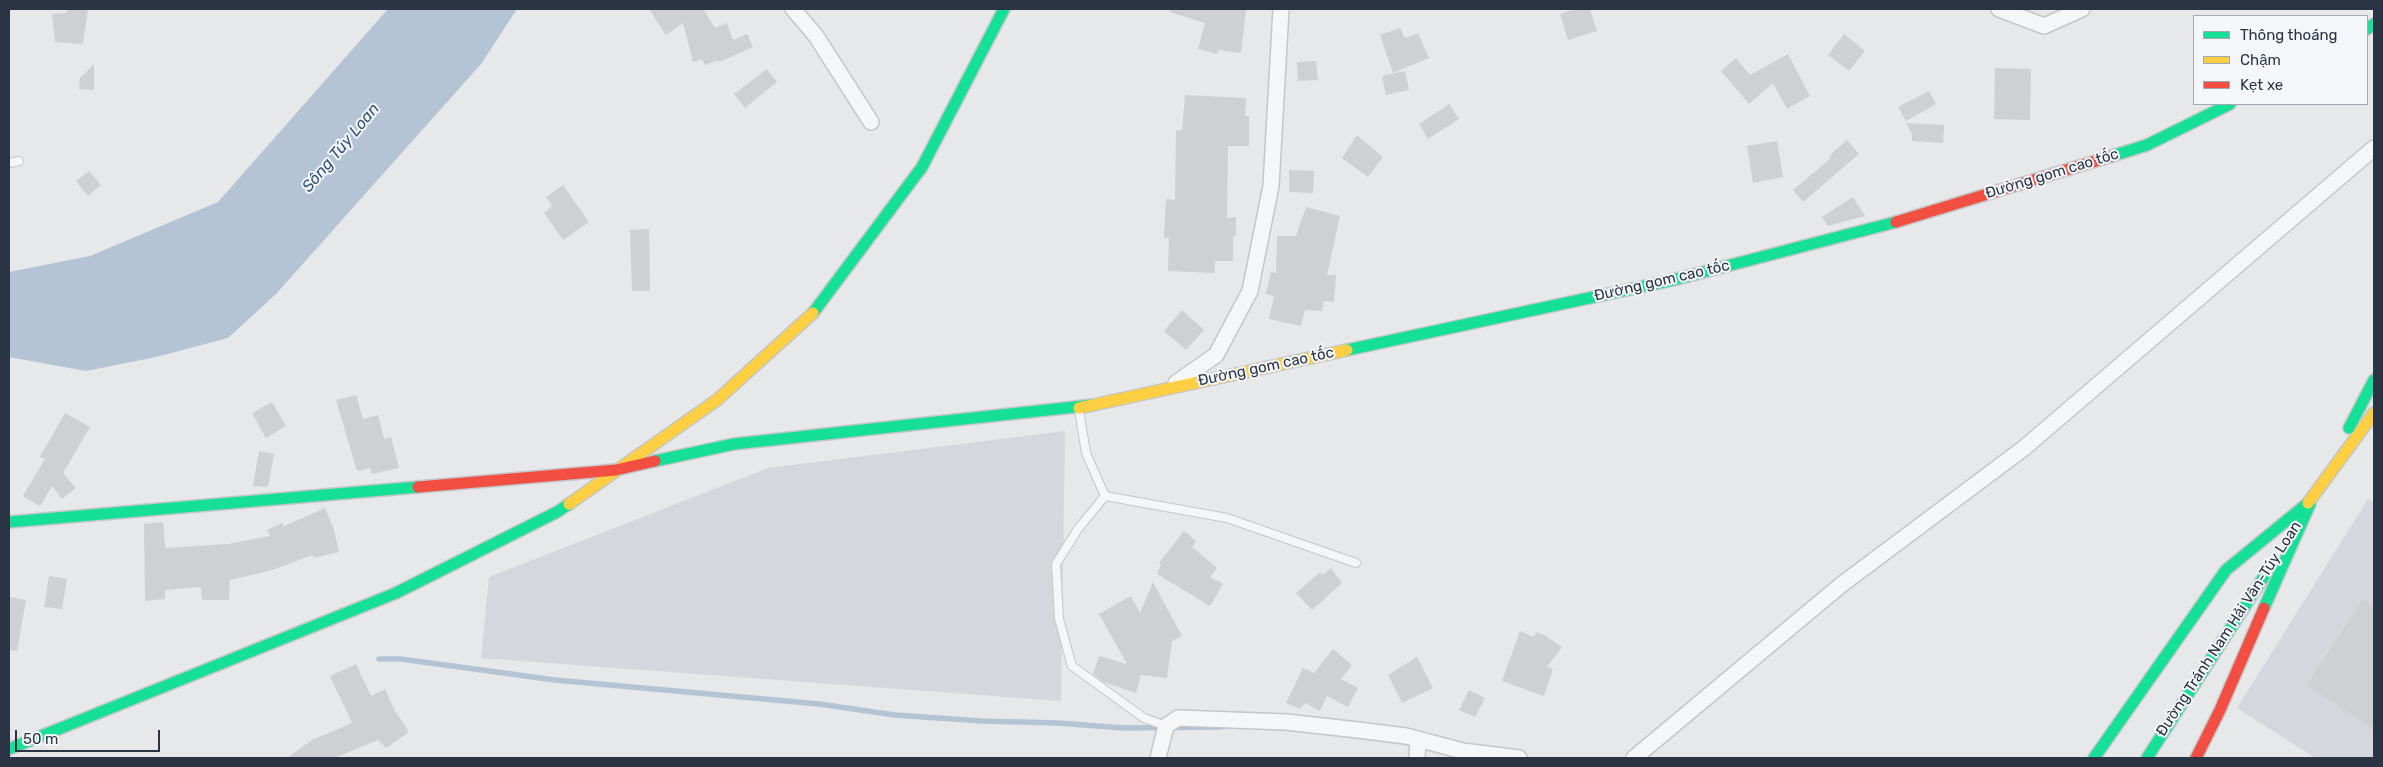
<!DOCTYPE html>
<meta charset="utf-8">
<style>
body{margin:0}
#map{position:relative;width:2383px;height:767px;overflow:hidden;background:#e6e8ea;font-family:Rubik,sans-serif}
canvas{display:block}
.frame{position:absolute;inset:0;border:10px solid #2b3445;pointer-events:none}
.legend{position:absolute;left:2193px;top:15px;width:175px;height:90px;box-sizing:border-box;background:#f4f6f9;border:1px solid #a4a8b1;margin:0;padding:6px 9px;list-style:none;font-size:15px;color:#2b3445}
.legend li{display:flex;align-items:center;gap:10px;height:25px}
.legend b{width:25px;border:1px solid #a4a8b1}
.scale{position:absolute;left:15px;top:730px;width:145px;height:22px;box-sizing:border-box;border:2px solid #2b3445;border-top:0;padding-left:6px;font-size:15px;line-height:18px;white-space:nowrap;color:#2b3445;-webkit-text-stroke:4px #f4f6f9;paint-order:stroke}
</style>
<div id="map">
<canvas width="2383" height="767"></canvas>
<div class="frame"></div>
<ul class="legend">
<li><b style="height:6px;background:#16e098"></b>Thông thoáng</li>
<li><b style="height:6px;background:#ffcf43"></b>Chậm</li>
<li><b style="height:6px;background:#f24e42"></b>Kẹt xe</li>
</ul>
<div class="scale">50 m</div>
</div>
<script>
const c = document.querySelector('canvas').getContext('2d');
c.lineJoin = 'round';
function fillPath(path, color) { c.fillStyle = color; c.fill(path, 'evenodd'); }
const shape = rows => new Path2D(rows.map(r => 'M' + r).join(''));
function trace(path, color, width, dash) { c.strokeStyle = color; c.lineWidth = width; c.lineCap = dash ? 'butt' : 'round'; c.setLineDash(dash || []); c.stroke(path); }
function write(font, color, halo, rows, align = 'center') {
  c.font = font + ' Rubik,sans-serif'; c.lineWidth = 4; c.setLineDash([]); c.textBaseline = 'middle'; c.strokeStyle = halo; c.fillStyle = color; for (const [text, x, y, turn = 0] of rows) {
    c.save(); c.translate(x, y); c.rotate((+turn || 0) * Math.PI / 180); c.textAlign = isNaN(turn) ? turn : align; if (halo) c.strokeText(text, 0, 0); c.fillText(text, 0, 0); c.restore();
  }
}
const built = shape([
 [1065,431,1061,701,481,658,489,577,768,468],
 [2368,499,2374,503,2374,758,2315,758,2237,708]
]);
const water = shape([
 [388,9,517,9,481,64,276,294,228,338,156,357,86,371,9,357,9,272,90,256,218,202]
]);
const stream = shape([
 [379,659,401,659,555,680,819,704,895,715,982,721,1058,723,1124,728,1221,727]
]);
const building = shape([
 [67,9,88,9,83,44,55,42,52,14,67,13],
 [649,9,703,9,715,28,727,23,733,40,747,34,753,47,719,62,718,60,705,65,702,59,693,62,683,23,666,35],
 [1171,9,1246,9,1241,53,1218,50,1217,54,1198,49,1205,23,1170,12],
 [1576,9,1590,9,1597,31,1568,40,1560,14],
 [1400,28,1405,38,1418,33,1429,58,1393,73,1380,35],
 [1844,34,1865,51,1849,71,1828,55],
 [1788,54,1810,96,1787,109,1773,83,1749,104,1721,71,1736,58,1750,75],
 [1316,61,1318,80,1298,81,1297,62],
 [94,64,94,90,79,89,80,78],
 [1995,68,2031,69,2030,120,1994,119],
 [767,69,777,82,745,108,734,94],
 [1405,71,1409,90,1386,95,1382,76],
 [1929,91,1936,104,1906,121,1898,107],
 [1185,95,1246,98,1245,116,1249,116,1249,146,1228,146,1227,218,1236,217,1236,236,1233,237,1233,261,1215,261,1215,273,1168,271,1169,238,1164,238,1166,199,1175,200,1176,130,1182,130],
 [1449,104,1459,119,1428,139,1419,124],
 [1906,123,1944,125,1943,143,1912,141,1912,134],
 [1357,135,1383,157,1368,177,1342,158],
 [1847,140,1859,154,1803,202,1793,190,1831,158,1829,156],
 [1777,141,1783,177,1753,183,1747,146],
 [1289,170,1314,171,1313,193,1289,192],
 [89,171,101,185,88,196,76,181],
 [563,185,589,222,563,240,544,213,552,206,546,197],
 [1853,197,1865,216,1828,226,1822,217],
 [1306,207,1340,216,1327,275,1336,275,1334,302,1324,301,1322,311,1305,310,1301,326,1269,319,1274,296,1266,294,1271,272,1276,273,1277,236,1296,236],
 [649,229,650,291,632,291,630,230],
 [1182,310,1204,330,1186,350,1164,331],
 [356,395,363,419,378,415,384,439,391,437,399,468,372,474,370,468,357,471,336,400],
 [272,402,286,426,266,438,252,413],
 [65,413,90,427,63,473,76,488,62,499,52,486,40,506,23,496,45,459,40,457],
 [259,451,274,454,268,487,253,486],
 [325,508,334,530,339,552,313,558,313,555,269,571,230,580,229,600,202,600,201,587,165,590,165,599,145,601,144,524,163,522,165,548,228,544,270,536,267,530,282,523,284,526],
 [1184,531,1196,541,1192,547,1217,568,1210,577,1223,584,1210,606,1157,574,1161,564,1159,563],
 [1331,568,1342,583,1312,610,1296,593,1320,572,1323,575],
 [49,576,67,579,62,609,44,607],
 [1153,582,1182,636,1172,641,1167,678,1141,675,1136,693,1103,682,1093,674,1099,656,1127,664,1099,614,1131,596,1140,613],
 [9,597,26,600,17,651,9,650],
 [2363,599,2374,607,2374,730,2307,685],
 [1520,631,1534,637,1536,632,1544,635,1562,647,1547,667,1553,669,1544,696,1502,681],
 [1333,649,1352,665,1341,679,1358,688,1348,707,1327,696,1320,711,1305,703,1300,709,1286,703,1303,668,1314,673],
 [1417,657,1433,688,1402,703,1388,675],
 [356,664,371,696,385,689,395,711,409,732,386,748,378,740,334,758,287,758,312,740,352,723,330,676],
 [1469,690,1485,698,1475,717,1459,710]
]);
const lane = shape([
 [9,163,19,161],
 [1079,410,1086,453,1105,496,1078,529,1056,564,1059,619,1072,666,1144,718,1166,726],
 [1105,496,1227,518,1356,563]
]);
const street = shape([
 [793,9,816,36,871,122],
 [1999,9,2044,26,2082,9],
 [1176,383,1216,355,1250,291,1271,186,1281,9],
 [1158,758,1166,726,1178,718,1286,722,1358,730,1406,736,1463,751,1519,758],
 [1417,758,1418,739],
 [1634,758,1841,585,2024,448,2374,148]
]);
const fast = shape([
 [2367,29,2374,24],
 [2112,156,2147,145,2230,104],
 [813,313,922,167,1004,9],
 [1347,350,1673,280,1896,222],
 [2349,428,2374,380],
 [655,461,734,444,1093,405],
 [9,522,418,487],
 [2264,608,2310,504],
 [9,749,396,593,557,512,569,504],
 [2094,758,2226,570,2308,503],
 [2147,758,2265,575]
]);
const slow = shape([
 [1079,408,1347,350],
 [2308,503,2374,413],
 [569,504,717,400,813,313]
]);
const jam = shape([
 [1896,222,2112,156],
 [418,487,616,470,655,461],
 [2196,758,2220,710,2264,608]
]);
const streetNames = [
 ["Đường gom cao tốc",2052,174,-17],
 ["Đường gom cao tốc",1662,281,-13],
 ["Đường gom cao tốc",1266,367,-12],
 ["Đường Tránh Nam Hải Vân-Túy Loan",2229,629,-57]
];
const waterNames = [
 ["Sông Túy Loan",341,148,-50]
];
fillPath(built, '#d4d7dd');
fillPath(water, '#b4c4d5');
trace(stream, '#b4c4d5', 5.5);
fillPath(building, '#ced0d3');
trace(lane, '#c4c6c8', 10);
trace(street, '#c4c6c8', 18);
trace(fast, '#c4c6c8', 14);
trace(slow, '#c4c6c8', 14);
trace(jam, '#c4c6c8', 14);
trace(lane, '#f5f6f7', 8);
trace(street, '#f5f6f7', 15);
trace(fast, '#16e098', 11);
trace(slow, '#ffcf43', 11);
trace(jam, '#f24e42', 11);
write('15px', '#2b3445', '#f4f6f9', streetNames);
write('italic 16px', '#34527a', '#f4f6f9', waterNames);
</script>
